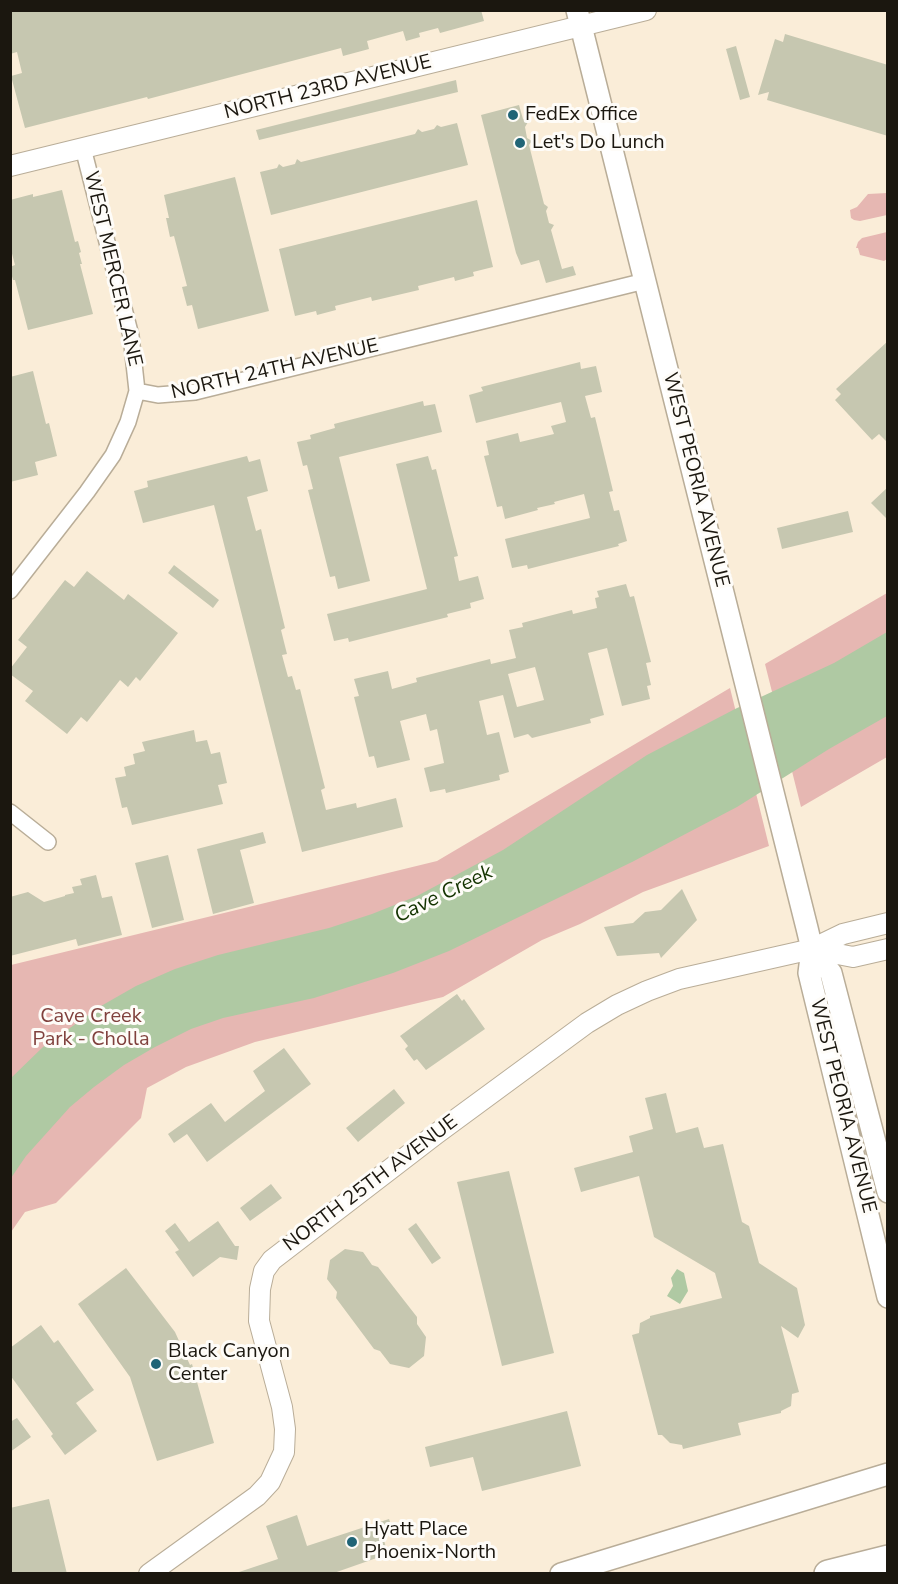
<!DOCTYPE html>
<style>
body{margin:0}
#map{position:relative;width:898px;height:1584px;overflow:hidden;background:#faedd8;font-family:"Nunito Sans",sans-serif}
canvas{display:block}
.frame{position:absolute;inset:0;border:12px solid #1b170f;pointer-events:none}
</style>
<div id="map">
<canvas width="898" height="1584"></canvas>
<div class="frame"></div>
</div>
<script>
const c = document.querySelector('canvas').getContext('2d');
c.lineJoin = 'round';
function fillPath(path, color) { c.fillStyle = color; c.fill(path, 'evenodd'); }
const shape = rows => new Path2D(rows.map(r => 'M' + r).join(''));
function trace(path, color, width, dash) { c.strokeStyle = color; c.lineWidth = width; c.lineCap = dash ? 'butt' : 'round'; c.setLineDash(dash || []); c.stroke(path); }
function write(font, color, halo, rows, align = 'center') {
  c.font = font + ' "Nunito Sans",sans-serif'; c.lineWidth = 6; c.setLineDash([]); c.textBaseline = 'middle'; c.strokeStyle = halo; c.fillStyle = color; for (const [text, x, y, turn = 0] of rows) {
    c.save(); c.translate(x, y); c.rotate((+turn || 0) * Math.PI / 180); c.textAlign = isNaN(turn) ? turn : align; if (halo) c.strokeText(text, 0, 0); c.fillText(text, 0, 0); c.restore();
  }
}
const green = shape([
 [887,193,887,215,860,221,854,220,851,218,850,210,857,207,868,194],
 [887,232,887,259,884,261,860,255,858,248,856,248,858,242,862,238],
 [887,593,887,757,801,807,765,664],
 [730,688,769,846,643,892,580,924,542,940,443,997,255,1042,186,1067,147,1088,141,1118,56,1203,25,1212,11,1232,11,965,437,861]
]);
const water = shape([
 [887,632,887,716,829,749,737,807,632,862,449,951,393,973,314,998,223,1018,191,1029,155,1047,124,1065,94,1087,70,1107,26,1156,11,1178,11,1078,43,1047,101,1006,136,986,175,969,218,955,329,928,372,914,417,896,503,850,647,755,735,709,834,663],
 [677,1269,684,1273,688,1291,680,1304,667,1296,673,1286,671,1278]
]);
const building = shape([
 [10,10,481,10,484,21,440,33,438,28,419,33,420,37,406,41,403,31,367,41,369,49,343,56,341,48,148,99,147,97,25,128,11,76,22,73,17,52,10,54],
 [785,34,888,65,888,136,767,100,769,92,758,95,775,39,783,42],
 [736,46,750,97,740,100,726,49],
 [456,80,458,92,259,140,256,130],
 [519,105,523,119,528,122,525,127,527,138,532,141,529,145,544,204,548,207,546,211,549,223,554,225,551,230,562,269,573,266,576,275,546,283,539,260,521,265,516,253,481,115],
 [457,123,468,165,271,215,260,172,277,168,279,164,283,167,295,164,297,159,301,162,415,134,418,129,422,132,434,129,437,125,441,127],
 [235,177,269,311,198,329,192,305,187,306,182,287,187,286,174,236,170,237,166,218,169,218,164,195],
 [62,190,75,242,78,241,81,252,79,253,82,264,80,264,93,314,28,330,15,280,13,280,10,269,10,267,15,265,10,246,10,200,33,194,33,197],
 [477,200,493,267,473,272,474,276,455,281,454,277,418,286,419,290,372,301,371,297,335,306,336,310,317,315,316,311,295,316,279,249],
 [888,341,888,443,879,434,872,440,835,400,841,394,836,389],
 [580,362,581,369,596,366,602,392,585,396,591,418,595,417,613,491,609,492,614,511,619,510,627,541,618,544,619,546,528,569,527,565,512,568,505,539,590,518,584,494,554,502,555,504,537,508,538,510,505,519,502,506,497,507,484,456,489,455,486,441,518,433,520,442,554,434,551,426,566,422,561,402,476,423,469,395,483,391,481,387],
 [33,371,46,424,49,423,57,456,35,462,38,475,10,482,10,377],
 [423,401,424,406,435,404,442,432,339,457,370,581,338,589,335,576,330,577,308,490,313,489,307,465,303,466,297,442,311,439,310,435,335,428,334,424],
 [247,456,249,462,260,459,268,491,247,497,256,531,261,529,285,628,281,630,287,654,282,655,288,677,292,676,296,690,300,689,325,788,321,790,326,810,356,803,357,808,396,798,403,827,302,852,214,505,143,523,134,491,148,487,147,481],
 [428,456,432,470,436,469,458,556,454,557,459,581,478,576,484,599,470,603,471,608,447,614,448,617,349,642,348,638,334,641,327,614,427,589,396,464],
 [888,487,888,520,871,503],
 [848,511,853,532,782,549,777,528],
 [174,565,219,600,213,608,168,573],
 [87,571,124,600,128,594,178,633,140,681,136,677,128,687,120,680,87,722,81,717,67,734,25,701,33,691,10,674,10,669,27,647,18,640,65,580,74,587],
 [626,584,630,597,634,596,651,662,646,663,651,685,647,686,650,699,622,706,607,648,588,653,604,715,590,719,591,723,532,738,528,734,514,738,503,695,479,701,487,735,499,732,509,772,499,775,500,780,446,793,445,789,430,792,424,768,444,763,437,729,430,731,426,714,400,721,410,760,377,768,374,756,369,757,354,697,359,696,354,679,388,671,392,689,417,682,416,678,490,659,491,664,516,658,509,630,523,627,522,623,572,610,573,614,597,608,595,598,599,597,597,591],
 [535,667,544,700,517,707,508,674],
 [194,730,196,742,207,740,211,754,220,752,227,783,218,785,223,804,132,825,127,807,122,808,115,778,126,776,124,767,135,764,133,754,145,751,142,742],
 [263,832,266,843,240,850,254,903,213,914,197,849],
 [168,855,184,920,152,928,135,863],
 [96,875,102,898,112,896,122,935,78,946,76,939,10,956,10,897,28,892,44,902,65,896,65,895,74,893,72,887,82,885,80,879],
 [682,889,697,920,661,958,659,953,617,956,604,927,633,923,645,912,661,910],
 [457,994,462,1001,464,999,485,1029,426,1070,417,1059,414,1061,405,1049,408,1046,400,1036],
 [284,1048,311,1084,207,1162,187,1134,174,1143,168,1134,211,1103,225,1122,265,1091,253,1071],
 [394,1089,405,1103,358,1142,346,1128],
 [666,1093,676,1133,698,1127,704,1148,723,1144,742,1222,749,1226,759,1263,797,1288,805,1325,798,1338,781,1326,799,1392,792,1394,791,1406,781,1411,781,1413,738,1423,741,1435,683,1449,682,1445,670,1443,662,1435,658,1435,632,1335,639,1333,640,1323,650,1318,650,1316,722,1298,715,1273,654,1237,639,1176,581,1192,574,1168,633,1152,629,1136,653,1129,645,1098],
 [509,1171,554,1353,502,1366,457,1182],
 [271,1184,282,1198,250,1221,240,1208],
 [218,1221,235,1246,239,1246,237,1260,220,1257,193,1277,175,1252,179,1250,165,1231,175,1223,189,1242],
 [416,1223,441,1258,432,1264,408,1229],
 [345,1249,363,1252,372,1265,378,1267,417,1317,417,1324,426,1337,424,1356,409,1368,390,1364,380,1351,374,1349,336,1298,337,1292,327,1279,330,1260],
 [126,1268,175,1332,190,1365,192,1364,214,1443,157,1461,130,1377,78,1304],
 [41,1325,54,1343,58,1340,94,1390,76,1403,97,1431,65,1455,51,1436,53,1434,10,1375,10,1348],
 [567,1411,581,1466,482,1491,473,1457,430,1467,425,1447],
 [17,1418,31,1437,10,1452,10,1422],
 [49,1499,67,1574,10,1574,10,1508],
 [297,1515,307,1546,389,1519,393,1531,382,1534,388,1554,331,1574,240,1574,239,1572,278,1559,266,1526]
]);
const minor = shape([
 [137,391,158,395,195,392,645,281],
 [10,591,87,492,113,455,128,422,137,391,131,336,83,148],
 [10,812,48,842]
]);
const tertiary = shape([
 [10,166,646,10],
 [812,949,853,957,888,949],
 [149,1574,257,1496,270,1482,284,1452,285,1429,282,1407,259,1321,260,1289,264,1271,272,1260,436,1134,587,1023,617,1005,647,991,679,979,812,949,843,934,888,923]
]);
const secondary = shape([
 [577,10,807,928,812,949,809,973,888,1297],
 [812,949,831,973,888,1192],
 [561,1574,888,1474]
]);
const motorway = shape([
 [828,1574,888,1559]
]);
const markers = [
 [513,115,6,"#206476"],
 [520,143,6,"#206476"],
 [156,1364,6,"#206476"],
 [352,1542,6,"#206476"]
];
const streetNames = [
 ["NORTH 23RD AVENUE",328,88,-14],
 ["WEST MERCER LANE",112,269,77],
 ["NORTH 24TH AVENUE",275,370,-13],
 ["WEST PEORIA AVENUE",695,480,76],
 ["WEST PEORIA AVENUE",842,1106,76],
 ["NORTH 25TH AVENUE",371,1184,-37]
];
const poiNames = [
 ["FedEx Office",525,115],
 ["Let's Do Lunch",532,143],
 ["Black Canyon",168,1352],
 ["Center",168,1375],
 ["Hyatt Place",364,1530],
 ["Phoenix-North",364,1553]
];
const parkNames = [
 ["Cave Creek",91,1017],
 ["Park - Cholla",91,1040]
];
const waterNames = [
 ["Cave Creek",444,895,-26]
];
fillPath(green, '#e6b7b2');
fillPath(water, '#afc9a3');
fillPath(building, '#c6c7b0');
trace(minor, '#b9ad98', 18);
trace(tertiary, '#b9ad98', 22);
trace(secondary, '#b9ad98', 24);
trace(motorway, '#b9ad98', 30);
trace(minor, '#fff', 15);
trace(tertiary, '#fff', 20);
trace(secondary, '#fff', 21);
trace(motorway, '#fff', 27);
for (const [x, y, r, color] of markers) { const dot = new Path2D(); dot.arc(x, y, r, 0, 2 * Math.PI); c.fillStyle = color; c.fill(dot); trace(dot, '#fefcf8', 2); }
write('20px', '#1b170f', '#fefcf8', streetNames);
write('20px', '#1b170f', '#fefcf8', poiNames, 'left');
write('20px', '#80413d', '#fefcf8', parkNames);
write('italic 21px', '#133300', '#fefcf8', waterNames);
</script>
